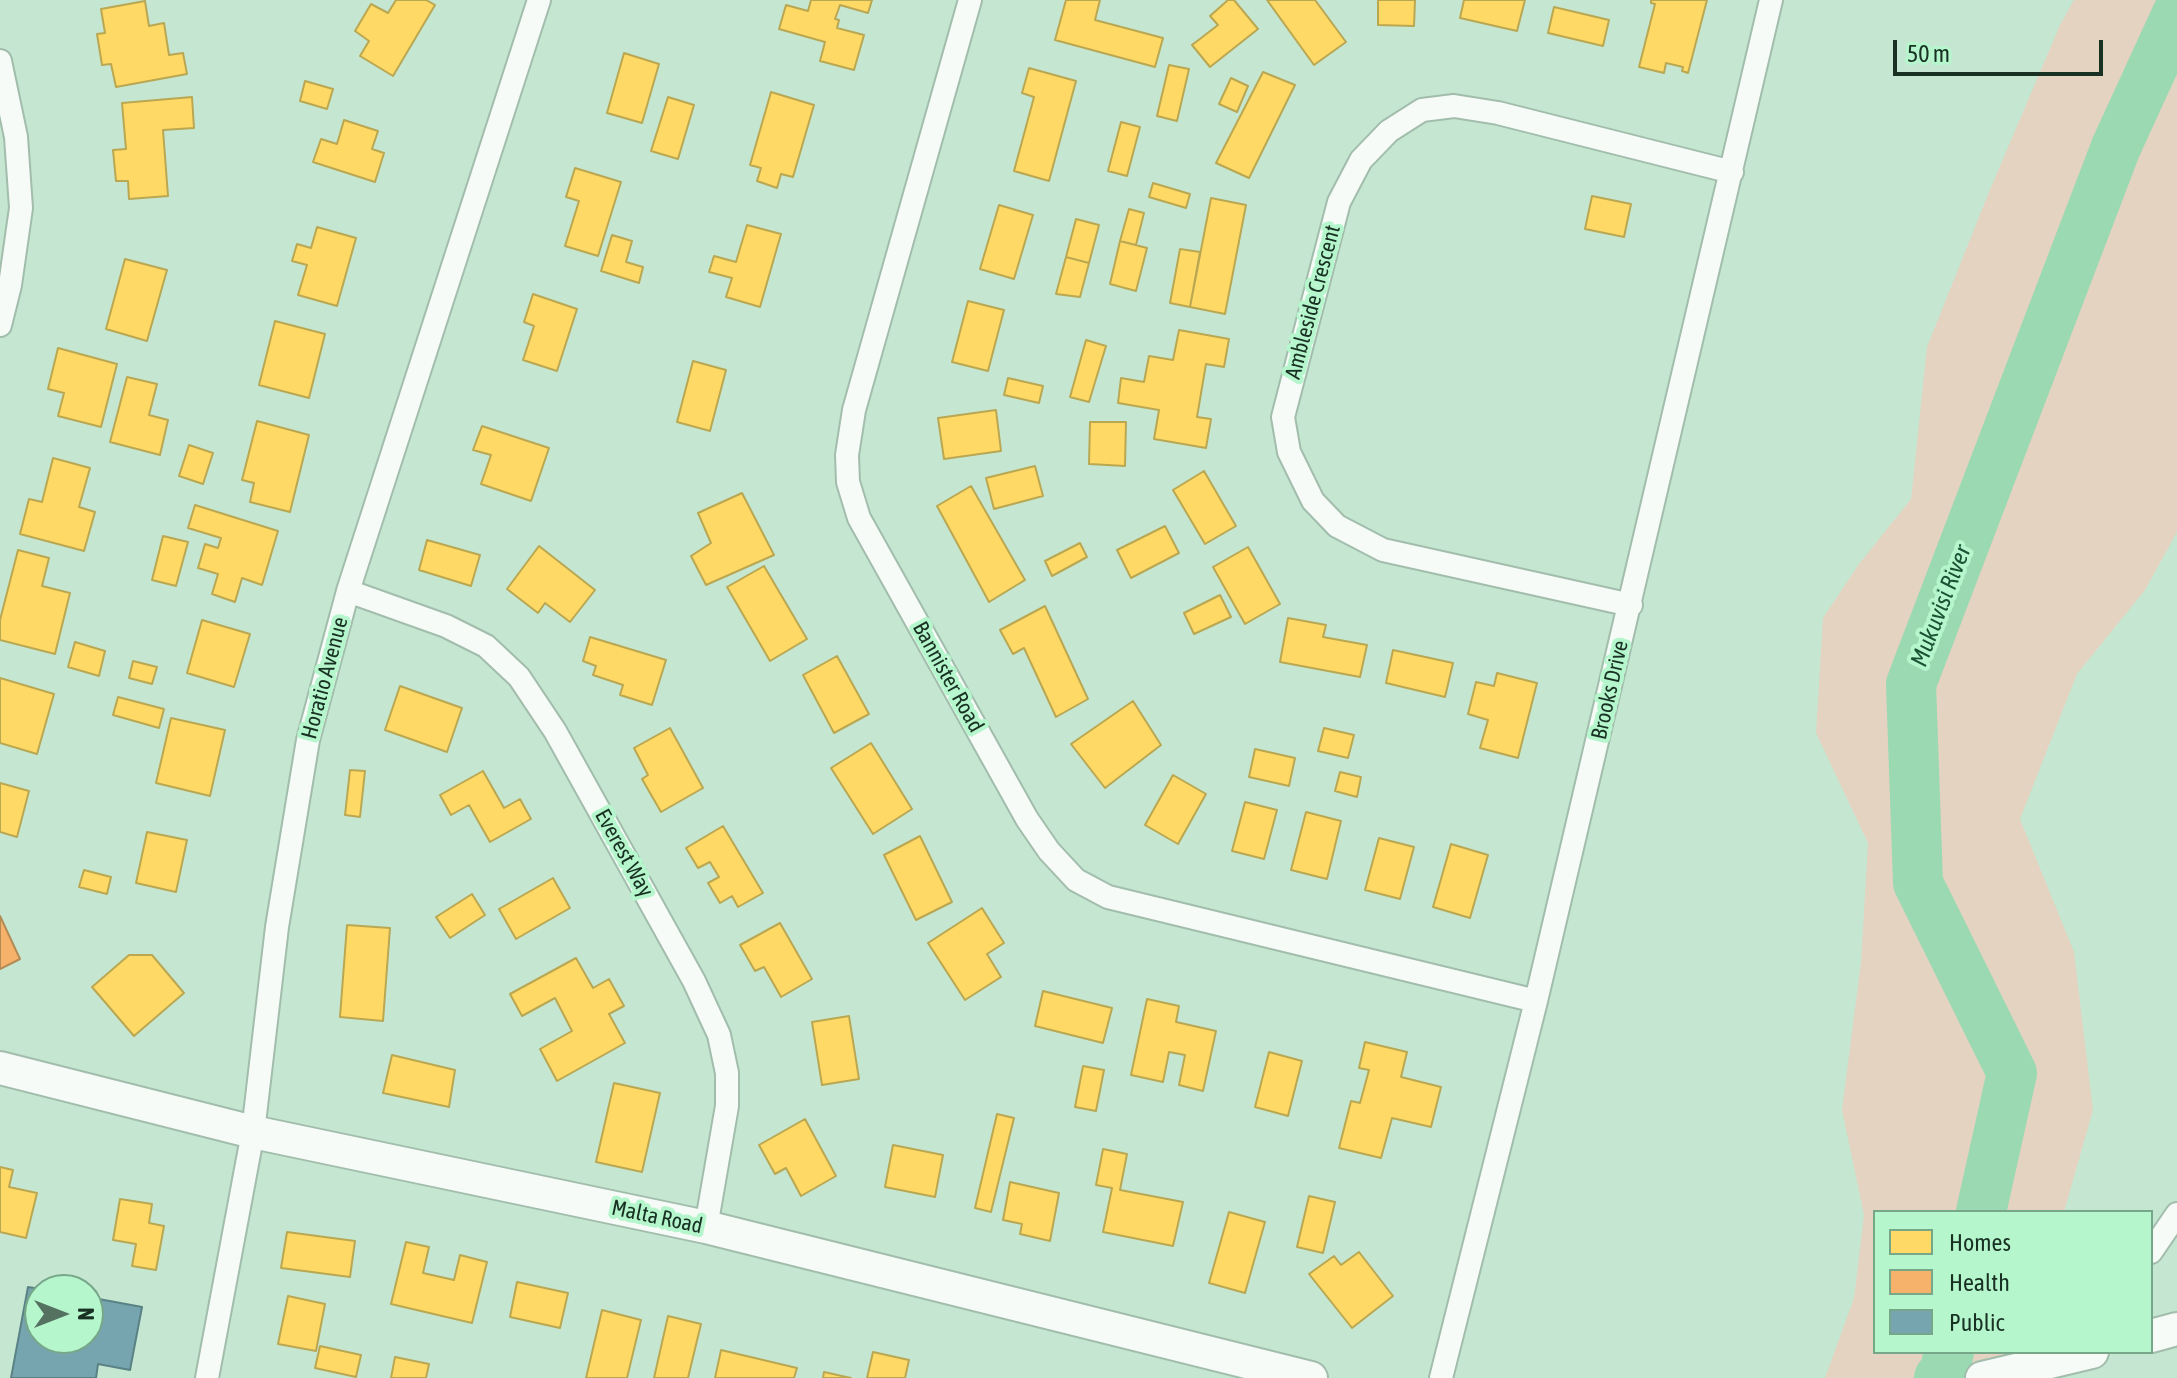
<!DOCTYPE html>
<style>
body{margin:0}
#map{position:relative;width:2177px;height:1378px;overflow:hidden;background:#c5e7d1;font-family:"Asap Condensed",sans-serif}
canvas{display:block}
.legend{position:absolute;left:1873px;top:1210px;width:280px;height:144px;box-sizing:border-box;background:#b6f6cd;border:2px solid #77a789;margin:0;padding:10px 14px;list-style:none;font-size:24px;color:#183122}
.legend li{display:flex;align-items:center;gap:16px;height:40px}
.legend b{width:40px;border:2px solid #77a789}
.north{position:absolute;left:24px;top:1274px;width:80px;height:80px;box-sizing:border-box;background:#b6f6cd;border:2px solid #77a789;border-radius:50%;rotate:90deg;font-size:22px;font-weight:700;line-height:32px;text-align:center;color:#183122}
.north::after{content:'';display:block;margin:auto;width:28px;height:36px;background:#55715f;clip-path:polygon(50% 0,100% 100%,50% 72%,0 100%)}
.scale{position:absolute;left:1893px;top:40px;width:210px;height:36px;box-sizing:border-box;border:4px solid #183122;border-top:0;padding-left:10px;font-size:24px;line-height:28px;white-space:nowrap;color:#183122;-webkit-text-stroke:6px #b6f6cd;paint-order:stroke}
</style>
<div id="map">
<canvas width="2177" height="1378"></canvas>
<ul class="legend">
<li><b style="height:22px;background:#ffd966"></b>Homes</li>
<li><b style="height:22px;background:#f6b26b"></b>Health</li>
<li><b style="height:22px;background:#76a5af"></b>Public</li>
</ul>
<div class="north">N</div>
<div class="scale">50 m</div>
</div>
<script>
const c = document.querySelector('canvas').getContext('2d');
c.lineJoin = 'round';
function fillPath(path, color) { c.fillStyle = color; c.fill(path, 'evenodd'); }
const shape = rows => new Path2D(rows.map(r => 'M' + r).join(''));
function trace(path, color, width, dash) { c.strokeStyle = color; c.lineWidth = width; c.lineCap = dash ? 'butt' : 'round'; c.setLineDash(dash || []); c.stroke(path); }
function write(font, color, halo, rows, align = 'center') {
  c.font = font + ' "Asap Condensed",sans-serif'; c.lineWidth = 8; c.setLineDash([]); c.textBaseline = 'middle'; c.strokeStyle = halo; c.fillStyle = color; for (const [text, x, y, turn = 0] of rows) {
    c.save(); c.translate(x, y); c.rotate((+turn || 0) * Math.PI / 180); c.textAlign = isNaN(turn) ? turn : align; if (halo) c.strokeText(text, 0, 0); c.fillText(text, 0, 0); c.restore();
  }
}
const green = shape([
 [2074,0,2177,0,2177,532,2145,590,2077,674,2020,819,2074,952,2093,1110,2064,1212,1875,1212,1875,1352,2014,1352,2002,1378,1825,1378,1854,1298,1864,1215,1842,1110,1861,962,1868,843,1816,733,1823,618,1859,564,1911,499,1927,347,1989,192,2060,25]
]);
const homes = shape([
 [396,0,426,0,435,5,393,76,360,56,369,41,355,31,371,4,388,13,396,0],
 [811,0,872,0,868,13,840,5,835,19,839,20,837,28,864,35,854,70,820,61,825,42,779,29,786,5,808,11,811,0],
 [1066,0,1100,0,1095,20,1163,38,1155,67,1055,40,1066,0],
 [1228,0,1234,0,1258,29,1210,67,1192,45,1218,25,1210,16,1228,0],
 [1267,0,1315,0,1346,42,1314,65,1267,0],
 [1378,0,1415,0,1414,26,1378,25,1378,0],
 [1464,0,1525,0,1517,31,1460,18,1464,0],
 [1651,0,1707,0,1688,73,1682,71,1683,67,1666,63,1664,73,1639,67,1655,4,1651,3,1651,0],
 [145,1,149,26,164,23,169,55,183,53,187,74,116,87,111,64,102,65,97,34,105,33,101,9,145,1],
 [1554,7,1609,20,1603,46,1548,33,1554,7],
 [624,53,659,64,642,123,607,113,624,53],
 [1169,65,1189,69,1177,121,1157,116,1169,65],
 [1029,68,1076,81,1049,181,1014,171,1034,97,1022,93,1029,68],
 [1263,72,1295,85,1249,178,1216,163,1263,72],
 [1231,78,1248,86,1237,112,1219,104,1231,78],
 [305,81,333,89,327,109,300,101,305,81],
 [771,92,814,105,793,177,781,174,777,188,757,181,761,168,750,165,771,92],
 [192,97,194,128,163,130,168,196,129,199,128,181,116,181,113,150,126,149,122,103,192,97],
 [668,97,694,105,678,159,651,151,668,97],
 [344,120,378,131,372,149,384,153,375,182,313,162,321,139,337,144,344,120],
 [1121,122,1140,127,1127,176,1108,171,1121,122],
 [575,168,621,182,598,256,565,246,579,201,566,197,575,168],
 [1153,183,1190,194,1186,208,1149,197,1153,183],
 [1592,196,1631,204,1624,237,1585,229,1592,196],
 [1211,198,1246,205,1225,314,1190,307,1211,198],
 [999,205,1033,215,1014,279,980,269,999,205],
 [1129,209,1144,213,1136,245,1120,241,1129,209],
 [1076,219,1099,225,1089,263,1066,257,1076,219],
 [747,225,781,234,760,307,726,297,732,278,709,272,714,256,736,262,747,225],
 [317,227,356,238,337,306,298,295,307,265,292,261,297,244,311,248,317,227],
 [612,235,632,241,626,262,643,267,639,283,601,271,612,235],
 [1120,241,1147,248,1136,291,1110,284,1120,241],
 [1180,249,1200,252,1190,307,1170,303,1180,249],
 [1066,257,1089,263,1080,297,1056,294,1066,257],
 [125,259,167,270,147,341,106,329,125,259],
 [533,294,577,309,557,371,523,360,534,326,524,322,533,294],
 [968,301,1004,310,988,371,952,362,968,301],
 [275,321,325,334,309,398,259,385,275,321],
 [1179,330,1229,339,1224,367,1206,364,1197,417,1211,419,1206,448,1154,439,1159,410,1118,403,1121,378,1144,382,1149,356,1173,360,1179,330],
 [1086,340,1106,346,1089,402,1070,397,1086,340],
 [58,348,117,364,101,427,58,416,64,393,48,389,58,348],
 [693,361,726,370,710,431,677,422,693,361],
 [127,377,157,384,149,415,168,420,160,455,110,442,127,377],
 [1008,378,1043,386,1039,403,1004,395,1008,378],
 [996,410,1001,451,944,459,938,418,996,410],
 [257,421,309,435,290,512,250,502,254,483,242,480,257,421],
 [1090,422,1126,422,1125,466,1089,464,1090,422],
 [482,426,549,448,531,501,481,484,491,455,473,450,482,426],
 [189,445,213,453,203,484,179,476,189,445],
 [53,458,90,468,79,507,95,512,84,551,20,534,29,499,42,502,53,458],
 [1035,466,1043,496,994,509,986,478,1035,466],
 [1204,471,1236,526,1205,544,1173,490,1204,471],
 [971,486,1025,580,989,602,937,506,971,486],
 [742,493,774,555,706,585,691,556,711,543,698,513,742,493],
 [195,505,278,531,262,585,242,578,235,602,212,594,218,574,198,568,205,544,218,548,221,538,188,528,195,505],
 [1165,526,1179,553,1131,578,1117,550,1165,526],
 [163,536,188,542,176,586,152,580,163,536],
 [427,540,480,555,471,586,419,570,427,540],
 [1080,543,1087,557,1052,576,1045,561,1080,543],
 [539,546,595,590,570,622,545,603,538,613,507,589,539,546],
 [1248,547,1280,604,1245,624,1213,567,1248,547],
 [18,550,49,558,42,586,70,593,55,654,0,640,0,620,18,550],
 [764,566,807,639,770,661,727,587,764,566],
 [1220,595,1231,617,1194,634,1184,613,1220,595],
 [1045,606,1088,699,1056,717,1024,648,1013,654,1000,630,1045,606],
 [1288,618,1326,625,1323,637,1367,645,1360,677,1280,662,1288,618],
 [202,620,250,634,234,687,187,673,202,620],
 [590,637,666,660,652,705,620,695,623,685,593,675,596,666,583,661,590,637],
 [75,642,105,651,99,676,68,667,75,642],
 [1393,650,1453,663,1445,697,1386,683,1393,650],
 [837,656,869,714,834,733,803,675,837,656],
 [133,661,157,667,152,684,129,678,133,661],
 [1497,673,1537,683,1518,758,1480,748,1488,720,1468,714,1476,682,1494,686,1497,673],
 [0,678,54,694,37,754,0,743,0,678],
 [400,686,462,708,447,752,385,730,400,686],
 [118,697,164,709,159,728,113,715,118,697],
 [1133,701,1161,745,1105,788,1071,744,1133,701],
 [171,718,225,730,210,796,156,783,171,718],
 [670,728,703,788,661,812,642,779,648,775,634,748,670,728],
 [1324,728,1354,735,1348,758,1318,751,1324,728],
 [871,743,912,809,873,834,831,768,871,743],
 [1255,749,1295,758,1289,786,1249,777,1255,749],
 [350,770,365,771,360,817,345,815,350,770],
 [483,771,504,808,520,799,531,819,490,842,469,805,451,815,440,795,483,771],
 [1340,772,1361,777,1357,797,1335,791,1340,772],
 [1173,775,1206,794,1178,844,1145,825,1173,775],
 [0,783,29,791,17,837,0,832,0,783],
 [1245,802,1277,810,1264,859,1232,851,1245,802],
 [1306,812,1341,821,1327,879,1291,870,1306,812],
 [723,826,763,893,738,907,732,896,720,903,708,883,719,877,710,862,698,868,686,848,723,826],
 [147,832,187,840,176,892,136,883,147,832],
 [920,836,952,902,916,920,884,855,920,836],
 [1379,838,1414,847,1400,899,1365,890,1379,838],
 [1451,844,1488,855,1470,918,1433,907,1451,844],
 [84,870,111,877,107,894,79,887,84,870],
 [553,878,570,908,516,939,499,909,553,878],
 [472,894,485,915,450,938,436,917,472,894],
 [982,908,1004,943,987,954,1001,977,965,1000,928,943,982,908],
 [780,923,812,979,781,997,764,967,755,971,740,945,780,923],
 [347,925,390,928,383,1021,340,1017,347,925],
 [129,955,152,955,184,993,134,1036,92,987,129,955],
 [576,958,593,988,609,979,624,1006,609,1014,625,1043,557,1081,540,1049,572,1031,555,998,522,1016,510,994,576,958],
 [1043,991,1112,1008,1103,1043,1035,1026,1043,991],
 [1147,999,1179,1006,1176,1022,1216,1031,1203,1091,1179,1085,1185,1055,1169,1052,1163,1082,1131,1075,1147,999],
 [849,1016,859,1079,822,1085,812,1022,849,1016],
 [1365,1042,1407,1052,1401,1077,1441,1087,1431,1127,1392,1118,1381,1158,1339,1148,1351,1101,1360,1103,1369,1070,1359,1068,1365,1042],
 [1269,1052,1302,1061,1288,1116,1255,1107,1269,1052],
 [392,1055,455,1070,449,1107,383,1093,392,1055],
 [1083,1066,1104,1070,1096,1111,1075,1107,1083,1066],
 [614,1083,660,1093,642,1172,596,1162,614,1083],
 [997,1114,1014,1118,991,1212,975,1208,997,1114],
 [805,1119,836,1176,801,1196,786,1168,775,1174,759,1145,805,1119],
 [893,1145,943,1155,935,1197,885,1187,893,1145],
 [1103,1149,1127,1154,1120,1190,1183,1202,1173,1246,1103,1232,1112,1188,1096,1185,1103,1149],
 [0,1167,13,1170,9,1187,37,1193,26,1238,0,1232,0,1167],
 [1010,1182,1059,1193,1050,1241,1020,1234,1022,1224,1003,1220,1010,1182],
 [1309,1196,1335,1202,1323,1253,1297,1247,1309,1196],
 [120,1199,152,1204,149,1223,164,1226,156,1270,132,1266,136,1244,113,1240,120,1199],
 [1229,1212,1265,1222,1245,1293,1209,1283,1229,1212],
 [287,1232,355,1241,350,1277,281,1268,287,1232],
 [406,1242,429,1247,423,1273,454,1280,460,1255,487,1262,472,1323,391,1304,406,1242],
 [1359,1252,1393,1296,1352,1328,1309,1274,1334,1256,1341,1265,1359,1252],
 [517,1282,568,1293,560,1328,510,1317,517,1282],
 [288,1296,325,1304,316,1351,278,1344,288,1296],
 [602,1310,641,1320,627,1378,586,1378,602,1310],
 [668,1316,701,1324,688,1378,654,1378,668,1316],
 [320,1346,361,1355,356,1377,315,1368,320,1346],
 [721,1350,797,1368,794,1378,715,1378,721,1350],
 [873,1352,909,1360,905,1378,867,1378,873,1352],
 [395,1357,429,1364,426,1378,391,1378,395,1357],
 [824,1372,851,1378,823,1378,824,1372]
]);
const health = shape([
 [0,916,20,959,0,969,0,916]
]);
const public = shape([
 [28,1287,47,1290,40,1290,40,1338,88,1338,88,1297,142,1307,130,1370,98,1364,96,1378,11,1378,28,1287]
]);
const river = shape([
 [1981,1212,2012,1073,1918,883,1911,684,2116,147,2177,14],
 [1939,1378,1945,1370,1949,1352]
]);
const street = shape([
 [970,0,854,410,847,455,848,482,859,518,1027,819,1049,851,1076,880,1108,897,1536,1001],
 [0,61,16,137,21,208,10,285,0,325],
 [348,591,446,626,486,646,519,677,555,731,694,981,719,1035,727,1073,727,1106,706,1227],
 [1631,605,1383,550,1337,526,1313,501,1289,452,1283,417,1339,202,1361,160,1389,131,1422,110,1454,106,1498,113,1732,172],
 [2151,1252,2177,1214],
 [207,1378,253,1132,277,927,308,740,348,591,539,0],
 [1441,1378,1536,1001,1771,0]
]);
const secondary = shape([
 [0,1068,253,1132,706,1227,1311,1378],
 [2151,1336,2177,1329],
 [1982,1378,2092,1352]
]);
const streetNames = [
 ["Ambleside Crescent",1313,302,-75],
 ["Bannister Road",948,677,61],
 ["Horatio Avenue",325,678,-75],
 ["Brooks Drive",1610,690,-77],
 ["Everest Way",624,853,61],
 ["Malta Road",657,1217,12]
];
const waterNames = [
 ["Mukuvisi River",1941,606,-69]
];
fillPath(green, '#e3d3c0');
fillPath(homes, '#ffd966');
trace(homes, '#baa752', 2);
fillPath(health, '#f6b26b');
trace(health, '#b38b55', 2);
fillPath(public, '#76a5af');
trace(public, '#5a8285', 2);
trace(river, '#9ad9b2', 50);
trace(street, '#a2bdac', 26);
trace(secondary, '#a2bdac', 36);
trace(street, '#f6fbf8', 22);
trace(secondary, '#f6fbf8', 32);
write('22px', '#183122', '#b6f6cd', streetNames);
write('italic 24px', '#1a5233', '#b6f6cd', waterNames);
</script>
